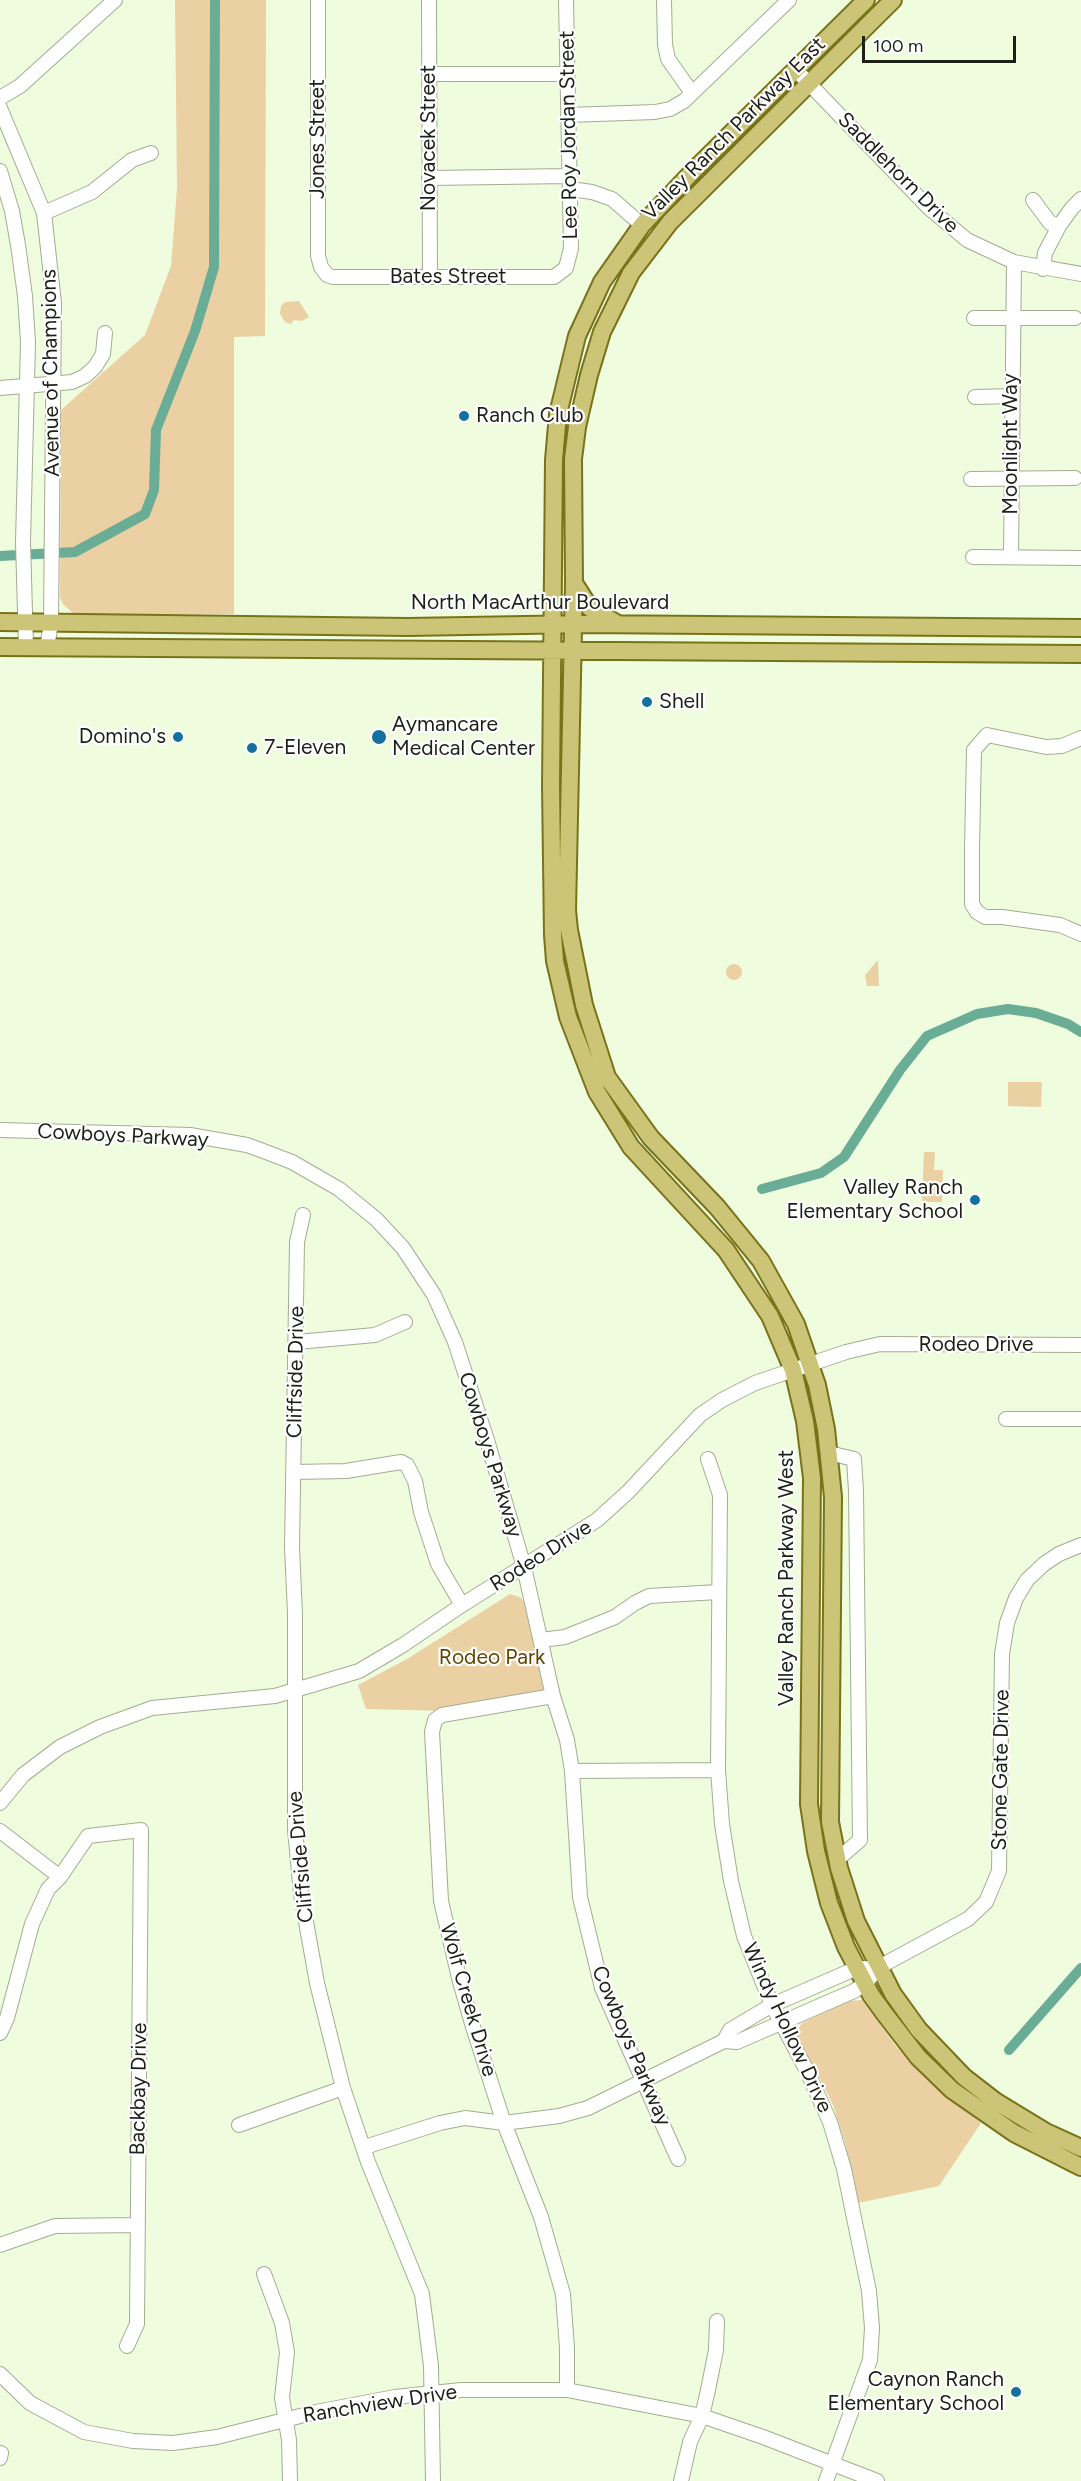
<!DOCTYPE html>
<style>
body{margin:0}
#map{position:relative;width:1081px;height:2481px;overflow:hidden;background:#effcde;font-family:Figtree,sans-serif}
canvas{display:block}
.scale{position:absolute;left:862px;top:36px;width:154px;height:27px;box-sizing:border-box;border:3px solid #1c2016;border-top:0;padding-left:8px;font-size:18px;line-height:21px;white-space:nowrap;color:#1c2016;-webkit-text-stroke:4px #fff;paint-order:stroke}
</style>
<div id="map">
<canvas width="1081" height="2481"></canvas>
<div class="scale">100 m</div>
</div>
<script>
const c = document.querySelector('canvas').getContext('2d');
c.lineJoin = 'round';
function fillPath(path, color) { c.fillStyle = color; c.fill(path, 'evenodd'); }
const shape = rows => new Path2D(rows.map(r => 'M' + r).join(''));
function trace(path, color, width, dash) { c.strokeStyle = color; c.lineWidth = width; c.lineCap = dash ? 'butt' : 'round'; c.setLineDash(dash || []); c.stroke(path); }
function write(font, color, halo, rows, align = 'center') {
  c.font = font + ' Figtree,sans-serif'; c.lineWidth = 4.5; c.setLineDash([]); c.textBaseline = 'middle'; c.strokeStyle = halo; c.fillStyle = color; for (const [text, x, y, turn = 0] of rows) {
    c.save(); c.translate(x, y); c.rotate((+turn || 0) * Math.PI / 180); c.textAlign = isNaN(turn) ? turn : align; if (halo) c.strokeText(text, 0, 0); c.fillText(text, 0, 0); c.restore();
  }
}
const green = shape([
 [175,0,266,0,265,336,234,337,234,614,75,615,63,604,60,597,61,410,145,335,171,266,177,188],
 [299,301,309,317,302,321,294,320,291,324,285,322,280,314,281,306,285,302],
 [878,960,879,986,867,986,865,975],
 '726 972a8 8 0 1 1 16 0a8 8 0 1 1-16 0Z',
 [1008,1082,1042,1082,1041,1107,1008,1106],
 [924,1152,935,1152,934,1170,943,1170,942,1202,922,1202],
 [510,1594,520,1597,525,1603,544,1692,452,1711,366,1709,358,1685,407,1659],
 [862,2000,896,2046,924,2075,981,2123,939,2186,858,2203,845,2142,833,2105,815,2068,797,2040,796,2033,802,2023,849,2001]
]);
const canal = shape([
 [0,556,75,552,145,514,154,490,156,430,195,331,214,267,215,0],
 [762,1189,821,1173,844,1157,900,1070,927,1036,977,1014,1008,1009,1036,1013,1068,1024,1081,1032],
 [1009,2050,1081,1968]
]);
const minor = shape([
 [318,0,318,256,321,267,327,275,333,277,554,277,566,268,571,248,566,0],
 [429,0,430,277],
 [664,0,665,45,668,59,692,93],
 [796,70,929,208,967,240,1014,262,1081,274],
 [429,74,567,74],
 [0,98,20,86,115,0],
 [0,108,44,213,54,303,51,623,47,648],
 [568,115,655,112,670,109,684,101,789,0],
 [0,171,12,211,18,245,25,296,28,342,23,542,26,647],
 [429,178,569,176],
 [570,189,592,192,612,199,642,225],
 [1033,200,1050,223,1059,226],
 [44,213,92,192,132,160,151,153],
 [1043,269,1045,253,1059,226,1072,208,1081,199],
 [974,318,1075,318],
 [0,388,72,382,85,376,95,367,103,354,105,333],
 [975,397,1012,396],
 [971,479,1075,478],
 [1011,556,1014,262],
 [973,557,1081,558],
 [1081,738,1062,746,1046,747,987,735,974,750,972,848,972,904,977,912,985,917,1002,917,1060,925,1081,934],
 [0,1130,190,1135,247,1145,274,1155,292,1162,339,1189,376,1219,403,1248,434,1295,455,1342,487,1440,524,1567,553,1696,567,1740,572,1771,580,1897,602,1988,678,2159],
 [303,1215,297,1242,292,1547,295,1614,295,1829,301,1894,317,1983,343,2088,368,2162,422,2294,431,2366,433,2481],
 [297,1342,375,1335,405,1322],
 [1006,1419,1081,1419],
 [829,1453,854,1459,856,1491,860,1840,837,1860],
 [708,1459,720,1495,718,1770,722,1824,731,1881,744,1936,772,2005,807,2071,830,2122,844,2169,869,2291,872,2328,870,2360,826,2481],
 [294,1472,346,1471,401,1462,407,1465,415,1481,421,1512,438,1564,462,1605],
 [541,1640,565,1637,615,1617,635,1603,649,1596,718,1592],
 [553,1696,442,1715,435,1720,432,1732,441,1901,459,1978,473,2027,504,2123,541,2217,563,2294,567,2348,567,2390],
 [572,1771,718,1770],
 [0,1803,23,1775,60,1747,100,1727,152,1708,275,1696,359,1671,403,1645,462,1605,597,1520,628,1492,700,1415,722,1400,755,1383,846,1352,880,1344,1081,1345],
 [0,1831,60,1877],
 [0,2033,7,2018,32,1924,48,1889,60,1877,88,1836,141,1830,137,2324,127,2346],
 [724,2041,730,2030,772,2005,857,1968,865,1968],
 [239,2125,343,2088],
 [365,2147,440,2123,465,2118,504,2123,559,2116,588,2108,724,2041,737,2042,854,1991,865,1984,879,1967,968,1919,986,1902,999,1871,1002,1654,1007,1623,1016,1598,1027,1580,1044,1564,1059,1554,1081,1545],
 [0,2245,55,2226,137,2225],
 [264,2274,282,2323,287,2352,282,2398,289,2440,290,2481],
 [0,2374,30,2403,84,2432,133,2441,173,2443,217,2437,316,2412,395,2397,461,2390,567,2390,702,2416,763,2437,877,2481],
 [0,2458,1,2453],
 [681,2481,690,2442,702,2416,708,2390,716,2350,717,2321]
]);
const major = shape([
 [866,0,693,171,642,225,602,282,577,336,558,414,554,460,551,786,553,935,555,961,568,1017,597,1092,631,1147,726,1250,770,1316,793,1370,805,1421,812,1478,809,1804,816,1851,829,1903,846,1947,871,1995,884,2013,918,2057,952,2090,1014,2133,1081,2167],
 [893,0,670,222,631,273,602,332,589,375,577,427,573,459,574,583,567,910,569,930,584,1005,607,1077,651,1138,717,1207,761,1261,796,1324,817,1385,826,1429,833,1497,830,1822,839,1868,856,1921,893,1994,919,2030,964,2077,995,2101,1046,2132,1081,2148],
 [574,583,590,608,616,623],
 [0,622,408,627,583,624,1081,628],
 [0,647,1081,654]
]);
const markers = [
 [464,416,6,"#13709f"],
 [647,702,6,"#13709f"],
 [178,737,6,"#13709f"],
 [379,737,8,"#13709f"],
 [252,748,6,"#13709f"],
 [975,1200,6,"#13709f"],
 [1016,2392,6,"#13709f"]
];
const streetNames = [
 ["Valley Ranch Parkway East",734,129,-45],
 ["Lee Roy Jordan Street",569,135,-91],
 ["Novacek Street",429,138,-90],
 ["Jones Street",318,139,-90],
 ["Saddlehorn Drive",898,173,45],
 ["Bates Street",448,277],
 ["Avenue of Champions",51,373,-91],
 ["Moonlight Way",1011,444,-90],
 ["North MacArthur Boulevard",540,603],
 ["Cowboys Parkway",123,1136,3],
 ["Rodeo Drive",976,1345],
 ["Cliffside Drive",296,1372,-89],
 ["Cowboys Parkway",490,1455,73],
 ["Rodeo Drive",541,1556,-32],
 ["Valley Ranch Parkway West",787,1578,-90],
 ["Stone Gate Drive",1001,1770,-89],
 ["Cliffside Drive",301,1857,-95],
 ["Wolf Creek Drive",468,2000,74],
 ["Windy Hollow Drive",787,2028,65],
 ["Cowboys Parkway",631,2046,67],
 ["Backbay Drive",139,2089,-89],
 ["Ranchview Drive",380,2404,-9]
];
const poiNames = [
 ["Ranch Club",476,416],
 ["Shell",659,702],
 ["Aymancare",392,725],
 ["Medical Center",392,749],
 ["Domino's",166,737,"right"],
 ["7-Eleven",264,748],
 ["Valley Ranch",963,1188,"right"],
 ["Elementary School",963,1212,"right"],
 ["Caynon Ranch",1004,2380,"right"],
 ["Elementary School",1004,2404,"right"]
];
const parkNames = [
 ["Rodeo Park",492,1658]
];
fillPath(green, '#ead0a3');
trace(canal, '#69ad97', 10);
trace(minor, '#a2ad92', 16);
trace(major, '#78731a', 20);
trace(minor, '#fff', 14);
trace(major, '#ccc577', 16);
for (const [x, y, r, color] of markers) { const dot = new Path2D(); dot.arc(x, y, r, 0, 2 * Math.PI); c.fillStyle = color; c.fill(dot); trace(dot, '#fff', 2); }
write('21px', '#1c2016', '#fff', streetNames);
write('21px', '#1c2016', '#fff', poiNames, 'left');
write('21px', '#624500', '#fff', parkNames);
</script>
